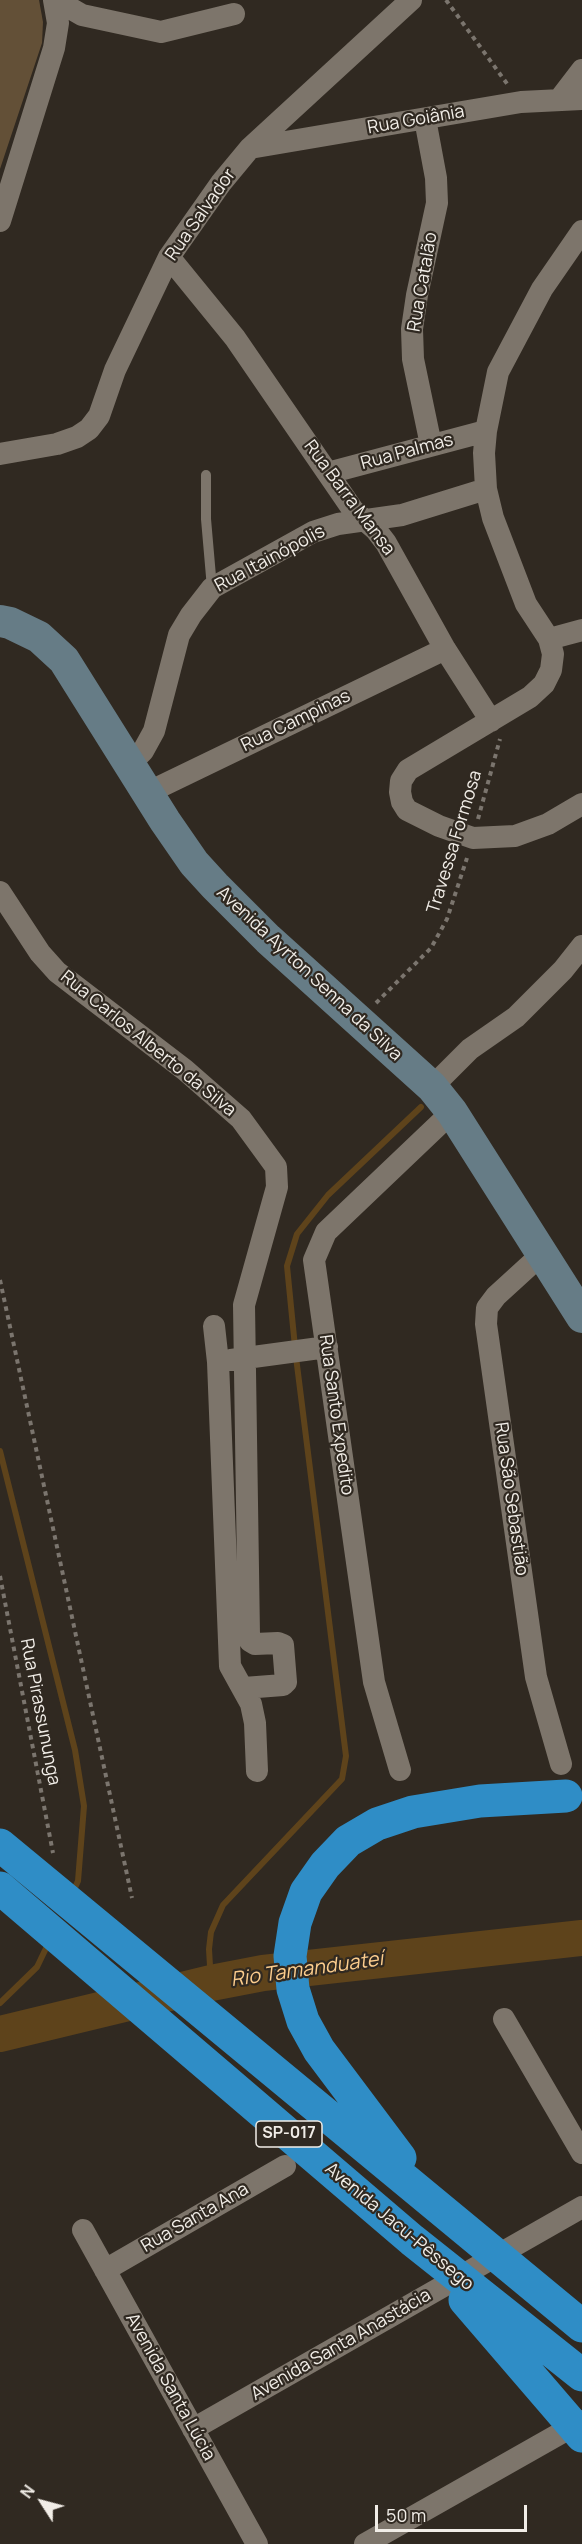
<!DOCTYPE html>
<meta charset="utf-8">
<style>
body{margin:0}
#map{position:relative;width:582px;height:2544px;overflow:hidden;background:#302921;font-family:Manrope,sans-serif}
canvas{display:block}
.north{position:absolute;left:12px;top:2472px;width:60px;height:60px;-webkit-text-stroke:4px #302921;paint-order:stroke;rotate:306deg;font-size:16px;font-weight:700;line-height:24px;text-align:center;color:#f1ede7}
.north::after{content:'';display:block;margin:auto;width:21px;height:27px;background:#f1ede7;clip-path:polygon(50% 0,100% 100%,50% 72%,0 100%)}
.scale{position:absolute;left:375px;top:2505px;width:152px;height:27px;box-sizing:border-box;border:3px solid #f1ede7;border-top:0;padding-left:8px;font-size:18px;line-height:21px;white-space:nowrap;color:#f1ede7;-webkit-text-stroke:4px #302921;paint-order:stroke}
</style>
<div id="map">
<canvas width="582" height="2544"></canvas>
<div class="north">N</div>
<div class="scale">50 m</div>
</div>
<script>
const c = document.querySelector('canvas').getContext('2d');
c.lineJoin = 'round';
function fillPath(path, color) { c.fillStyle = color; c.fill(path, 'evenodd'); }
const shape = rows => new Path2D(rows.map(r => 'M' + r).join(''));
function trace(path, color, width, dash) { c.strokeStyle = color; c.lineWidth = width; c.lineCap = dash ? 'butt' : 'round'; c.setLineDash(dash || []); c.stroke(path); }
function write(font, color, halo, rows, align = 'center') {
  c.font = font + ' Manrope,sans-serif'; c.lineWidth = 4.5; c.setLineDash([]); c.textBaseline = 'middle'; c.strokeStyle = halo; c.fillStyle = color; for (const [text, x, y, turn = 0] of rows) {
    c.save(); c.translate(x, y); c.rotate((+turn || 0) * Math.PI / 180); c.textAlign = isNaN(turn) ? turn : align; if (halo) c.strokeText(text, 0, 0); c.fillText(text, 0, 0); c.restore();
  }
}
const green = shape([
 [0,0,39,0,43,22,42,43,0,169]
]);
const stream = shape([
 [295,1347,287,1266,297,1234,328,1195,421,1107],
 [0,1451,75,1750,84,1806,78,1881,73,1892],
 [211,1983,209,1949,211,1932,223,1905,342,1779,346,1756,296,1357],
 [0,2003,37,1967,49,1942]
]);
const river = shape([
 [0,2034,211,1983,263,1973,582,1938]
]);
const path = shape([
 [446,0,508,85],
 [478,819,500,739],
 [376,1003,431,948,447,919,467,858],
 [0,1280,132,1898],
 [0,1576,53,1853]
]);
const lane = shape([
 [206,475,206,519,212,588]
]);
const street = shape([
 [56,0,82,15,161,32,234,14],
 [559,100,582,70],
 [425,119,436,178,437,203,417,295,412,329,413,359,431,445],
 [250,148,521,102,582,99],
 [0,221,54,48,58,23,54,0],
 [582,231,542,289,498,372,486,431,484,453,486,489,493,518,526,604,549,639,553,654,551,670,544,684,530,697,408,770,401,781,400,792,402,802,407,810,439,826,473,838,515,836,548,824,582,804],
 [169,257,235,338,353,510,376,530,386,543,445,649,491,721],
 [0,454,57,444,77,437,89,429,99,416,115,370,169,257,221,183,250,148,411,0],
 [328,473,486,431],
 [549,639,582,630],
 [129,765,143,751,154,731,179,635,191,615,212,588,313,532,338,524,402,515,486,489],
 [147,793,445,649],
 [0,892,40,953,57,972,185,1070,241,1119,276,1167,277,1187,244,1305,249,1635,250,1641,255,1644,278,1643,283,1645,286,1682,283,1685,244,1688],
 [432,1087,470,1049,516,1017,563,970,582,946],
 [542,1254,496,1296,487,1308,486,1324,536,1677,561,1764],
 [214,1326,218,1362,230,1666,251,1704,255,1723,257,1771],
 [231,1360,327,1347],
 [400,1770,374,1682,314,1260,326,1232,452,1112],
 [504,2019,582,2153],
 [83,2230,257,2544],
 [105,2270,285,2166],
 [193,2429,582,2207],
 [365,2544,582,2421]
]);
const secondary = shape([
 [0,621,10,623,39,637,64,660,165,821,194,863,215,886,268,939,432,1087,452,1112,582,1317]
]);
const highway = shape([
 [0,1845,582,2326],
 [0,1888,412,2240,582,2375],
 [400,2158,319,2050,303,2021,293,1989,290,1956,295,1923,306,1892,325,1865,348,1841,377,1824,413,1812,480,1801,566,1796],
 [465,2300,582,2436]
]);
const shields = [
 [289,2134,66]
];
const shieldNames = [
 ["SP-017",289,2134]
];
const streetNames = [
 ["Rua Goiânia",416,120,-10],
 ["Rua Salvador",201,215,-55],
 ["Rua Catalão",423,282,-80],
 ["Rua Palmas",407,452,-15],
 ["Rua Barra Mansa",349,498,53],
 ["Rua Itainópolis",270,559,-28],
 ["Rua Campinas",296,721,-26],
 ["Travessa Formosa",455,842,-73],
 ["Avenida Ayrton Senna da Silva",309,974,43],
 ["Rua Carlos Alberto da Silva",148,1044,39],
 ["Rua Santo Expedito",336,1415,82],
 ["Rua São Sebastião",511,1499,82],
 ["Rua Pirassununga",40,1712,79],
 ["Rua Santa Ana",195,2218,-30],
 ["Avenida Jacu-Pêssego",399,2227,40],
 ["Avenida Santa Anastácia",341,2345,-30],
 ["Avenida Santa Lúcia",170,2387,61]
];
const waterNames = [
 ["Rio Tamanduateí",307,1970,-8]
];
fillPath(green, '#635037');
trace(stream, '#5e431b', 6);
trace(river, '#5e431b', 36);
trace(path, '#7b756e', 4, [4.5, 4.5]);
trace(lane, '#7d756b', 10);
trace(street, '#7d756b', 22);
trace(secondary, '#667c86', 32);
trace(highway, '#2f8dc6', 33);
for (const [x, y, w] of shields) { const box = new Path2D(); box.roundRect(x - w / 2, y - 13, w, 26, 4.5); c.fillStyle = '#302921'; c.fill(box); trace(box, '#f1ede7', 1.5); }
write('bold 16px', '#f1ede7', null, shieldNames);
write('18px', '#f1ede7', '#302921', streetNames);
write('italic 20px', '#fccd8d', '#302921', waterNames);
</script>
